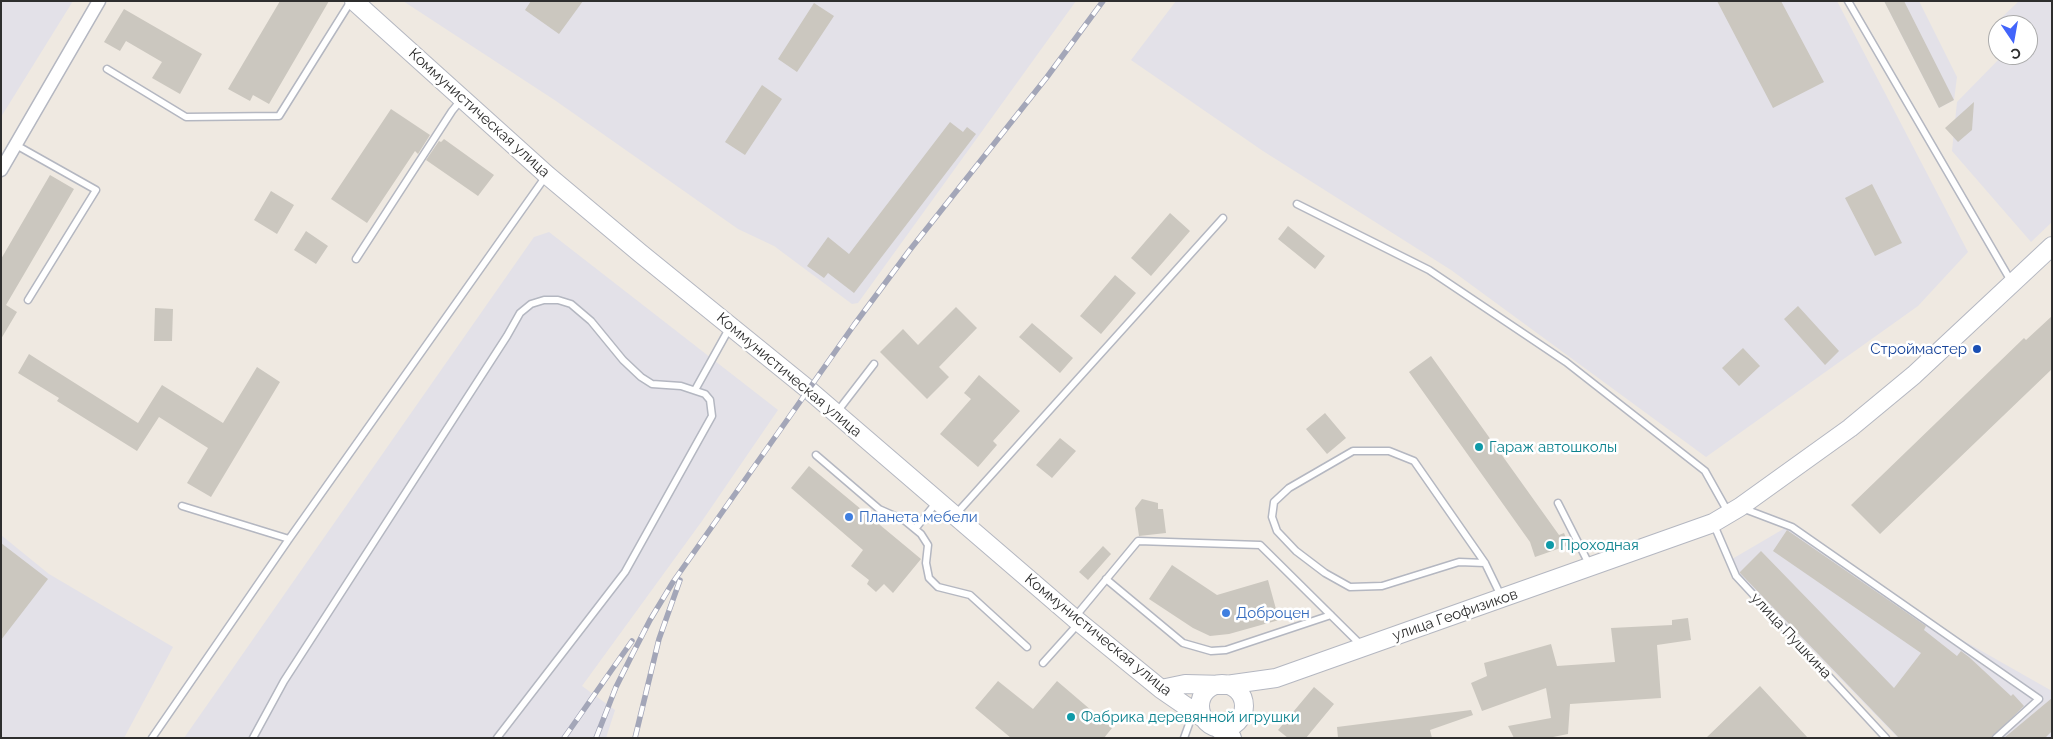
<!DOCTYPE html>
<meta charset="utf-8">
<style>
body{margin:0}
#map{position:relative;width:2053px;height:739px;overflow:hidden;background:#efe9e1;font-family:Raleway,sans-serif}
canvas{display:block}
.frame{position:absolute;inset:0;border:2px solid #2e2e2e;pointer-events:none}
.north{position:absolute;left:1988px;top:15px;width:50px;height:50px;box-sizing:border-box;background:#fff;border:1px solid #ababab;border-radius:50%;rotate:168deg;font-size:14px;font-weight:700;line-height:20px;text-align:center;color:#2e2e2e}
.north::after{content:'';display:block;margin:auto;width:18px;height:22px;background:#4264fb;clip-path:polygon(50% 0,100% 100%,50% 72%,0 100%)}
</style>
<div id="map">
<canvas width="2053" height="739"></canvas>
<div class="frame"></div>
<div class="north">С</div>
</div>
<script>
const c = document.querySelector('canvas').getContext('2d');
c.lineJoin = 'round';
function fillPath(path, color) { c.fillStyle = color; c.fill(path, 'evenodd'); }
const shape = rows => new Path2D(rows.map(r => 'M' + r).join(''));
function trace(path, color, width, dash) { c.strokeStyle = color; c.lineWidth = width; c.lineCap = dash ? 'butt' : 'round'; c.setLineDash(dash || []); c.stroke(path); }
function write(font, color, halo, rows, align = 'center') {
  c.font = font + ' Raleway,sans-serif'; c.lineWidth = 5; c.setLineDash([]); c.textBaseline = 'middle'; c.strokeStyle = halo; c.fillStyle = color; for (const [text, x, y, turn = 0] of rows) {
    c.save(); c.translate(x, y); c.rotate((+turn || 0) * Math.PI / 180); c.textAlign = isNaN(turn) ? turn : align; if (halo) c.strokeText(text, 0, 0); c.fillText(text, 0, 0); c.restore();
  }
}
const industrial = shape([
 [1,1,73,1,1,117],
 [403,1,1076,1,858,303,852,304,774,246,738,229,556,101],
 [1176,1,1837,1,1968,252,1918,306,1706,457,1451,270,1263,151,1131,60],
 [1884,1,1919,1,1957,77,1954,100,1939,108],
 [2019,1,2052,1,2052,222,2031,242,1952,151,1957,102,2003,55,2028,55,2028,25,2002,25,1998,21],
 [549,232,778,410,702,521,582,686,615,710,606,738,184,738,534,237],
 [1792,524,1934,624,2052,691,2052,738,1898,738,1727,562],
 [1,535,49,574,173,647,124,738,1,738]
]);
const building = shape([
 [280,1,329,1,269,104,253,95,250,101,228,89],
 [531,1,583,1,559,34,525,10],
 [1717,1,1781,1,1824,82,1773,108],
 [1884,1,1904,1,1954,100,1939,108],
 [814,3,834,16,797,72,778,59],
 [124,9,202,54,180,94,152,78,162,62,126,41,120,51,104,42],
 [762,85,782,99,745,155,725,142],
 [1974,102,1972,130,1958,142,1945,128],
 [391,109,430,135,418,154,415,151,367,223,331,199],
 [950,122,963,132,967,127,976,134,854,293,828,273,824,278,807,266,828,237,849,254],
 [444,139,494,175,478,196,426,160,439,141,441,142],
 [50,175,74,189,6,305,17,312,1,339,1,259],
 [1872,184,1902,243,1875,256,1845,198],
 [271,191,294,205,277,234,254,220],
 [1170,213,1190,231,1151,276,1131,258],
 [1288,226,1325,256,1315,269,1278,239],
 [306,231,328,246,316,264,294,250],
 [1115,275,1136,293,1101,334,1080,316],
 [1798,306,1839,351,1825,365,1784,319],
 [956,307,977,328,939,367,949,377,927,399,880,352,903,329,918,345],
 [155,308,173,309,172,341,154,341],
 [2052,316,2052,369,1880,534,1851,505,2024,338,2026,340],
 [1032,323,1073,358,1060,373,1019,337],
 [1743,348,1760,366,1739,386,1722,368],
 [29,354,138,423,162,385,223,423,257,367,280,382,211,497,187,483,208,448,159,417,137,451,57,401,59,398,18,373],
 [1431,356,1559,535,1564,533,1569,545,1535,557,1530,542,1409,372],
 [979,375,1020,411,993,441,997,445,978,467,940,434,971,399,964,393],
 [1325,413,1346,438,1327,454,1306,429],
 [1060,438,1076,451,1052,478,1036,465],
 [809,466,921,559,893,593,884,584,876,592,867,584,869,580,851,566,863,550,791,488],
 [1142,499,1158,503,1158,509,1163,509,1166,533,1139,536,1135,508],
 [1787,530,1926,626,1924,630,1957,656,1961,651,1969,657,2011,696,2013,694,2024,706,1991,738,1899,738,1740,573,1740,572,1761,551,1894,688,1921,653,1773,551],
 [1,543,48,579,1,640],
 [1103,546,1111,554,1088,580,1079,572],
 [1172,565,1217,595,1268,580,1279,620,1229,634,1210,636,1193,628,1149,599],
 [1688,618,1691,640,1657,645,1661,698,1570,704,1568,734,1548,738,1514,738,1508,726,1551,718,1546,688,1482,711,1471,683,1487,676,1484,663,1551,644,1557,666,1615,662,1611,628,1672,625,1672,620],
 [998,681,1033,709,1057,681,1112,728,1104,738,1011,738,975,708],
 [1760,686,1808,738,1706,738],
 [1314,687,1334,704,1306,738,1288,738,1278,730],
 [2052,698,2052,731,2045,738,2004,738],
 [1471,710,1473,715,1430,730,1432,738,1338,738,1337,727]
]);
const service = shape([
 [1848,1,2011,281],
 [107,69,186,117,279,116,351,1],
 [16,145,96,190,28,300],
 [1297,204,1429,270,1566,362,1705,471,1728,512],
 [356,259,452,111,461,100],
 [695,390,730,327],
 [837,412,874,364],
 [816,455,879,509,904,520,921,534,928,545,926,563,929,578,938,587,970,595,1027,647],
 [1558,503,1589,564],
 [182,506,289,539],
 [1742,508,1792,527,2039,699,1996,738],
 [956,514,1223,218],
 [1714,525,1736,576,1886,738],
 [915,529,936,503],
 [1485,563,1459,562,1382,586,1350,587,1325,573,1296,551,1277,531,1272,517,1274,502,1289,488,1353,451,1389,451,1414,461,1485,563,1501,596],
 [1106,579,1183,643,1211,651,1226,650,1331,615],
 [1075,617,1138,541,1260,545,1362,646],
 [1043,663,1079,623],
 [152,738,289,539,546,176],
 [253,738,284,681,507,336,520,313,531,304,544,300,558,300,571,304,591,321,623,360,641,377,652,384,681,386,705,394,710,400,712,416,625,572,497,738],
 [1184,738,1193,713]
]);
const minor = shape([
 [1,170,99,1]
]);
const secondary = shape([
 [354,1,547,175,640,253,809,390,1074,618,1161,689,1232,738],
 '1200 706a22 22 0 1 1 44 0a22 22 0 1 1-44 0Z',
 [1161,689,1185,684,1226,685,1276,678,1713,523,1740,507,1850,428,1914,375,2052,246]
]);
const rail = shape([
 [564,738,632,641],
 [596,738,616,687,632,655,650,620,673,582,854,325,909,251,1047,77,1103,1],
 [635,738,659,639,680,580]
]);
const markers = [
 [1977,349,5,"#1a4fb4"],
 [1479,447,5,"#0f9aa8"],
 [849,517,5,"#3f7fe0"],
 [1550,545,5,"#0f9aa8"],
 [1226,613,5,"#3f7fe0"],
 [1071,717,5,"#0f9aa8"]
];
const streetNames = [
 ["Коммунистическая улица",479,113,42],
 ["Коммунистическая улица",789,375,40],
 ["улица Геофизиков",1455,615,-19],
 ["Коммунистическая улица",1098,635,39],
 ["улица Пушкина",1791,636,47]
];
const transitNames = [
 ["Строймастер",1967,349]
];
const cultureNames = [
 ["Гараж автошколы",1489,447],
 ["Проходная",1560,545],
 ["Фабрика деревянной игрушки",1081,717]
];
const shopNames = [
 ["Планета мебели",859,517],
 ["Доброцен",1236,613]
];
fillPath(industrial, '#e3e1e8');
fillPath(building, '#cbc7bf');
trace(service, '#b4b7c1', 9);
trace(minor, '#b4b7c1', 15);
trace(secondary, '#b4b7c1', 20);
trace(service, '#fff', 6);
trace(minor, '#fff', 12);
trace(secondary, '#fff', 18);
trace(rail, '#a3a6b8', 5.5);
trace(rail, '#fff', 4, [11]);
for (const [x, y, r, color] of markers) { const dot = new Path2D(); dot.arc(x, y, r, 0, 2 * Math.PI); c.fillStyle = color; c.fill(dot); trace(dot, '#fff', 2); }
write('15px', '#2e2e2e', '#fff', streetNames);
write('15px', '#164399', '#fff', transitNames, 'right');
write('15px', '#0d838f', '#fff', cultureNames, 'left');
write('15px', '#366cbe', '#fff', shopNames, 'left');
</script>
